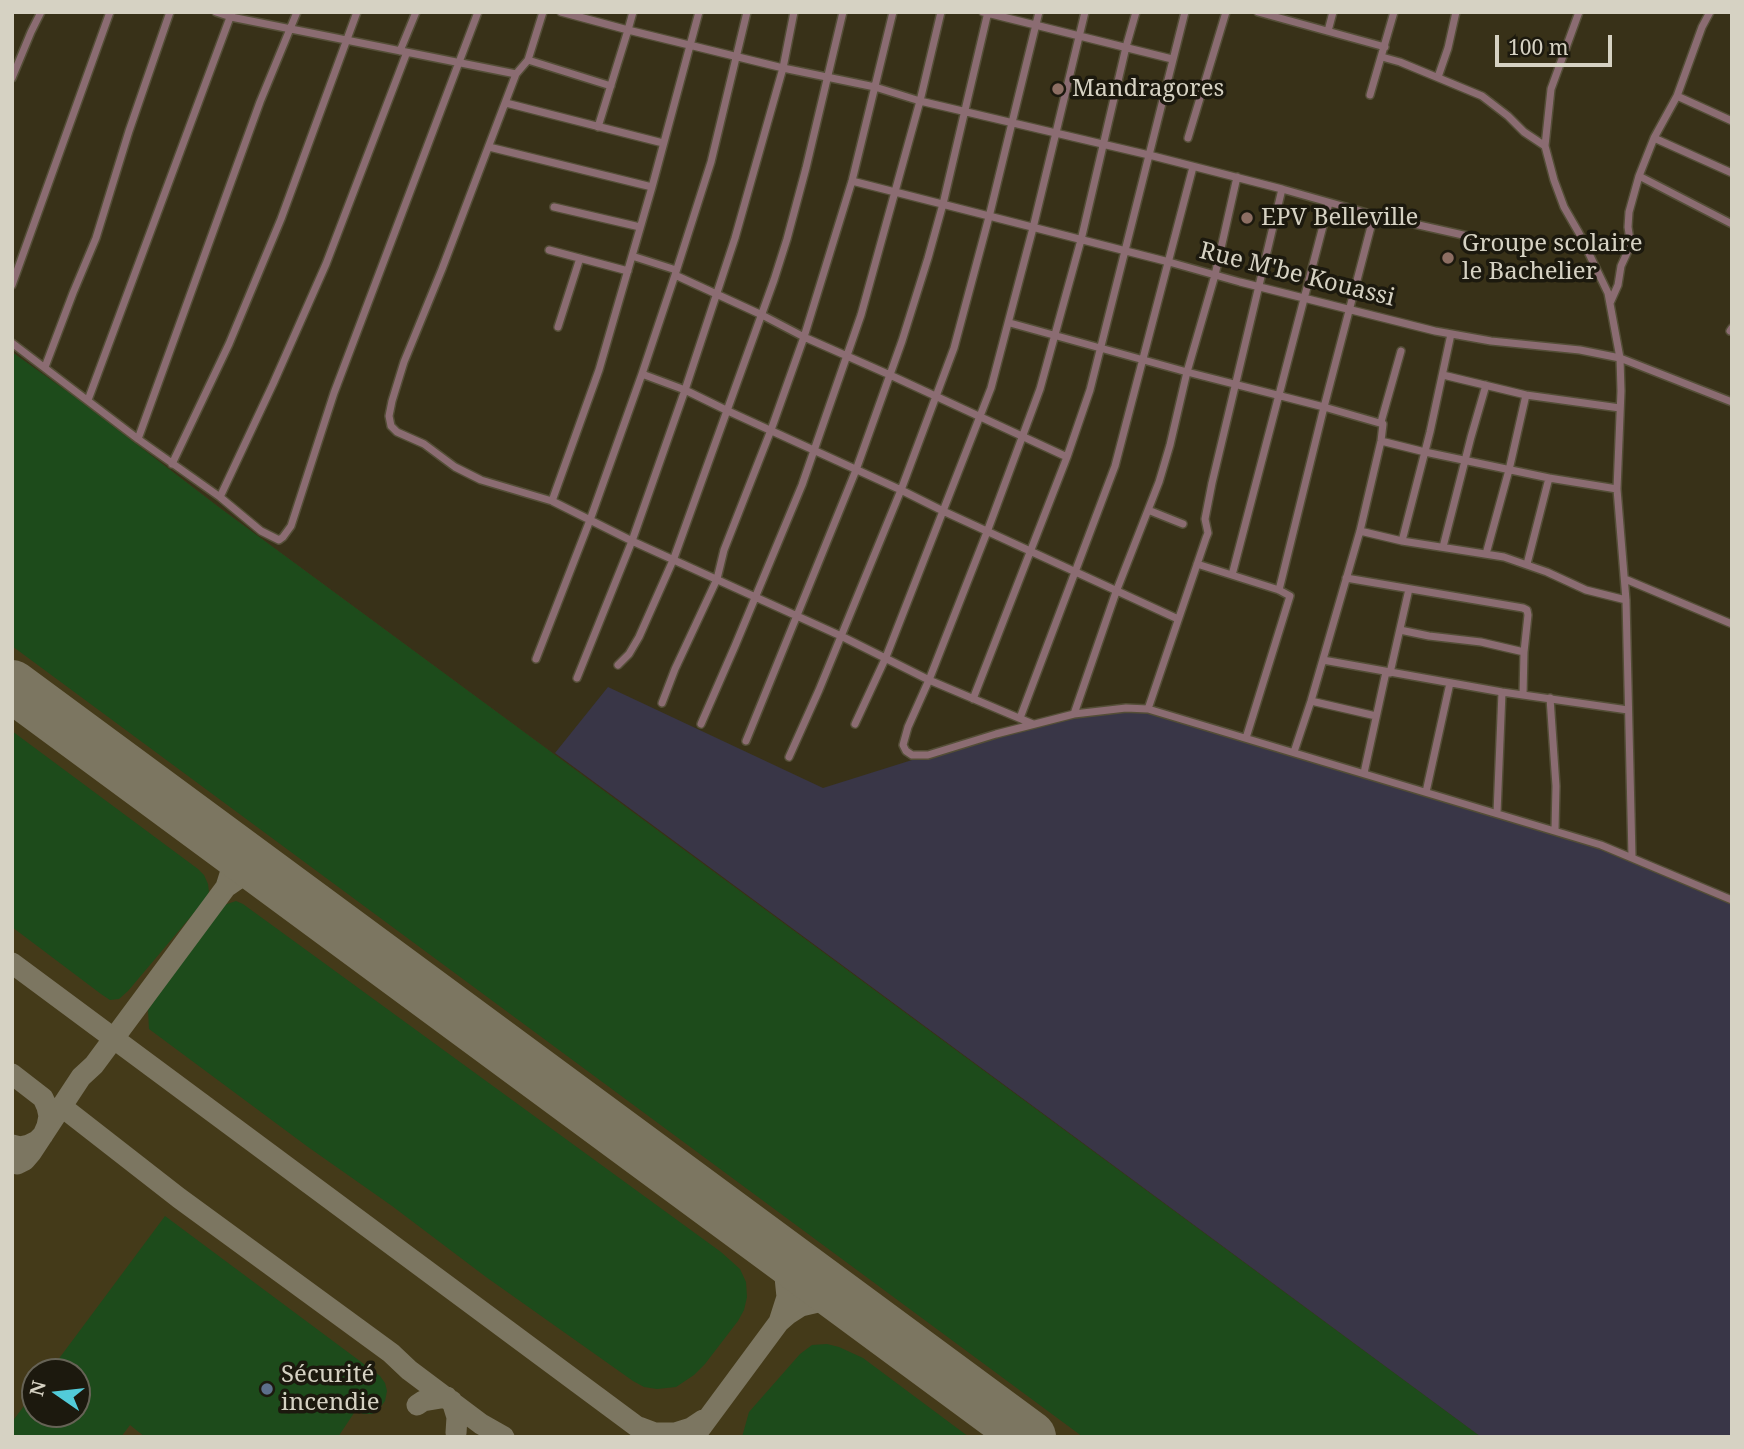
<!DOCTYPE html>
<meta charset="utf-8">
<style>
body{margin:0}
#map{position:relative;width:1744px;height:1449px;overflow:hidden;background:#383118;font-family:"Noto Serif",serif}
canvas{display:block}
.frame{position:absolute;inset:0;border:14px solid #d6d2c3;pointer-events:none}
.north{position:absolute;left:21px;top:1358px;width:70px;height:70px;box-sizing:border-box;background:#1c190e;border:2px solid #666356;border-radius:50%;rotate:284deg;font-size:19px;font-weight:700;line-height:28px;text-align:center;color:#d6d2c3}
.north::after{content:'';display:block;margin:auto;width:24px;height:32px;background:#52cbd9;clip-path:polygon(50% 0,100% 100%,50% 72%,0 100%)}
.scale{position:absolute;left:1495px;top:35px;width:117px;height:32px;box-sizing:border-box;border:4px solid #d6d2c3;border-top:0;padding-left:9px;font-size:21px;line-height:24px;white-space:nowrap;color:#d6d2c3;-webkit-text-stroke:5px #1c190e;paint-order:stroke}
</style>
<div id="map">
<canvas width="1744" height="1449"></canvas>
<div class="frame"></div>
<div class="north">N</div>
<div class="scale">100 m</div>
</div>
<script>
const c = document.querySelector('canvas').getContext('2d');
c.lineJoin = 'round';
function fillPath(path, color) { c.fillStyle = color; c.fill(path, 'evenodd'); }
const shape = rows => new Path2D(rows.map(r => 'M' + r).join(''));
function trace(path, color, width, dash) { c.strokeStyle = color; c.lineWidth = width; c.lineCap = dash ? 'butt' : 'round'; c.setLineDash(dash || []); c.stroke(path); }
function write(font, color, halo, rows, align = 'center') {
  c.font = font + ' "Noto Serif",serif'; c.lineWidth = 7; c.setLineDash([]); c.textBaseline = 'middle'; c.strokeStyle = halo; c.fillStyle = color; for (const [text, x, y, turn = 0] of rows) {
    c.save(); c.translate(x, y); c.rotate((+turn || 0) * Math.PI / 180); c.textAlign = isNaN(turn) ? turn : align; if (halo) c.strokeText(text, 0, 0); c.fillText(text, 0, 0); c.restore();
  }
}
const built = shape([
 [12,352,75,397,220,508,1481,1437,43,1437,17,1416,12,1422],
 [35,1372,77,1372,77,1414,35,1414]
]);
const industrial = shape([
 [608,687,823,788,928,755,1074,714,1139,707,1555,830,1732,900,1732,1437,1481,1437,555,753]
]);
const green = shape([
 [12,352,75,397,220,508,1481,1437,1083,1437,12,646],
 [12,731,198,869,204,875,208,884,209,892,204,901,128,991,119,999,110,1000,101,994,12,927],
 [236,901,243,904,721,1252,740,1269,746,1282,747,1297,744,1310,738,1321,705,1364,694,1375,676,1387,657,1389,644,1387,633,1381,486,1277,392,1206,308,1147,149,1029,148,1010,217,910,224,905],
 [165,1216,380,1376,385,1383,387,1391,385,1401,379,1409,372,1414,363,1414,356,1410,338,1437,145,1437,130,1425,121,1437,12,1437,12,1422,35,1391,35,1414,77,1414,77,1372,49,1372],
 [827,1344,839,1347,863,1358,969,1437,742,1437,749,1412,800,1354,812,1345]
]);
const taxiway = shape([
 [220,839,230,861,231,871,226,887],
 [12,963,651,1437],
 [12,1074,43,1098,47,1107,49,1116,47,1126,43,1135,37,1141,29,1145,20,1147,12,1145],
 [61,1106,179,1198,391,1353,409,1370,481,1424,504,1437],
 [12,1162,17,1164,25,1160,31,1153,81,1077,94,1065,226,887,239,878,252,875,271,877],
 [766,1242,778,1259,785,1277,787,1297,779,1322],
 [452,1401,457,1417,456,1433],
 [417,1405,423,1401,447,1397],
 [639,1427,655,1433,675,1433,691,1428,703,1420],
 [694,1437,779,1322,787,1315,801,1306,818,1302,857,1309]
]);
const runway = shape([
 [12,686,1030,1437]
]);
const street = shape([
 [216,12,231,17,516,74],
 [543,12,528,60,516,74,442,269,404,362,392,401,389,416,391,426,397,432,424,444,455,467,481,480,552,501,632,541,841,636,929,680,1033,724],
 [561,12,628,30,633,12],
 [983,12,1172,59],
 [1136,12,1126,47,1081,240,1040,389,987,532,929,680,908,727,903,745,906,751,912,755,928,755,996,734,1074,714,1126,708,1148,709,1601,845,1732,900],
 [1258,12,1385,47],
 [1579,12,1551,89,1545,146,1554,180,1564,207,1579,233,1608,293,1620,358,1621,391,1617,489,1626,600,1632,857],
 [1328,31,1333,12],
 [400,51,416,12],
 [1382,57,1400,62,1482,96,1508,116,1524,132,1545,146],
 [528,60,611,86],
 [1438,77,1448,48,1456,12],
 [12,78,31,32,41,12],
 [1370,95,1394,12],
 [1677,96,1732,121],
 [506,103,663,143],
 [598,127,628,30,783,68,875,87,920,101,1149,155,1282,189,1374,215,1472,237],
 [1188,138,1226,12],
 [1654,138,1732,173],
 [489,147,652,187],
 [1639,176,1732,224],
 [852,181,1169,262,1240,282,1435,331,1491,341,1580,350,1620,358,1732,402],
 [554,207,640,227],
 [549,250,628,271],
 [632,256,676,270],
 [675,275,762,315,804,337,890,375,1067,457],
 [12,285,110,12],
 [1610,303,1618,285,1621,266,1627,253,1630,240,1628,227,1629,212,1639,176,1654,138,1677,96,1702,27,1710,12],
 [1010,323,1187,372,1324,407,1383,424,1381,441,1360,531,1311,701,1294,752],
 [558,327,580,258],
 [1730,331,1732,328],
 [12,343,138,439,260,102,297,12],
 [45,367,73,293,96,238,129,131,170,12],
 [642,374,685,390,728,411,901,490,943,511,1178,619],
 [1443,375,1526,395,1620,408],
 [88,400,232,12],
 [1381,422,1401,351],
 [138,439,220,497,261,531,279,540,283,537,291,526,334,393,478,12],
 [1381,441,1425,452,1549,478,1617,489],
 [172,464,229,344,281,219,357,12],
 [220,497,273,384,326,264,407,52],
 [552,501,599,370,652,187,699,12],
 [1148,510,1183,524],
 [1360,531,1402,541,1504,557,1547,572,1586,590,1626,600],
 [1402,541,1430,432,1451,334],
 [1443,547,1471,437,1486,385],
 [1486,554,1509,470,1526,395],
 [1197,564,1279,590,1290,596,1246,738],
 [1527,564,1549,478],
 [1232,575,1329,203],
 [1346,578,1523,608,1527,610,1528,615,1524,652,1523,695],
 [1625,579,1732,624],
 [1279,590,1324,407,1374,215],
 [1400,630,1429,636,1481,642,1524,652],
 [536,659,590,520,642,374,675,275,711,162,747,12],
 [1323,660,1502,692,1628,710],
 [618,665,629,654,639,637,674,558,774,280,787,239,806,168,843,12],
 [1390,673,1409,589],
 [577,678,632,541,685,390,735,238,783,68,794,12],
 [1550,698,1556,786,1555,830],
 [973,699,1067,457,1090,390,1185,12],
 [1311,701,1376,716],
 [662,703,675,669,717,579,724,550,771,430,804,337,852,181,893,12],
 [1148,709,1206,538,1208,533,1205,519,1212,483,1282,189],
 [1074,714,1116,592,1159,482,1170,445,1187,372,1215,275,1237,177],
 [1020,718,1115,466,1193,167],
 [701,724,735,646,802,485,861,315,920,101,941,12],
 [855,724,886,657,991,388,1033,228,1085,12],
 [746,741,856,470,902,341,928,258,943,204,988,12],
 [789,757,819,690,901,490,954,348,989,217,1039,12],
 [1364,773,1386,672],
 [1426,792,1450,683],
 [1497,813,1502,692]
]);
const markers = [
 [1058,89,7,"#8d6e63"],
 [1247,218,7,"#8d6e63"],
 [1448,258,7,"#8d6e63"],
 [267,1389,7,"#5c6f8a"]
];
const poiNames = [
 ["Mandragores",1072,89],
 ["EPV Belleville",1261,218],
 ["Groupe scolaire",1462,244],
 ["le Bachelier",1462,272],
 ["Sécurité",281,1375],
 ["incendie",281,1403]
];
const streetNames = [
 ["Rue M'be Kouassi",1297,275,14]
];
fillPath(built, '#443a19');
fillPath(industrial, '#393647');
fillPath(green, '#1d4b1b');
trace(taxiway, '#7c7661', 21);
trace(runway, '#7c7661', 52);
trace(street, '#544e37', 10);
trace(street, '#8b6c72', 7);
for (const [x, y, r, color] of markers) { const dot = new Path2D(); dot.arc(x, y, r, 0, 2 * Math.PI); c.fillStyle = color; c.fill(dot); trace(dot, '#1c190e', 2.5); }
write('24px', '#d6d2c3', '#1c190e', poiNames, 'left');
write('24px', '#d6d2c3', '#1c190e', streetNames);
</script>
